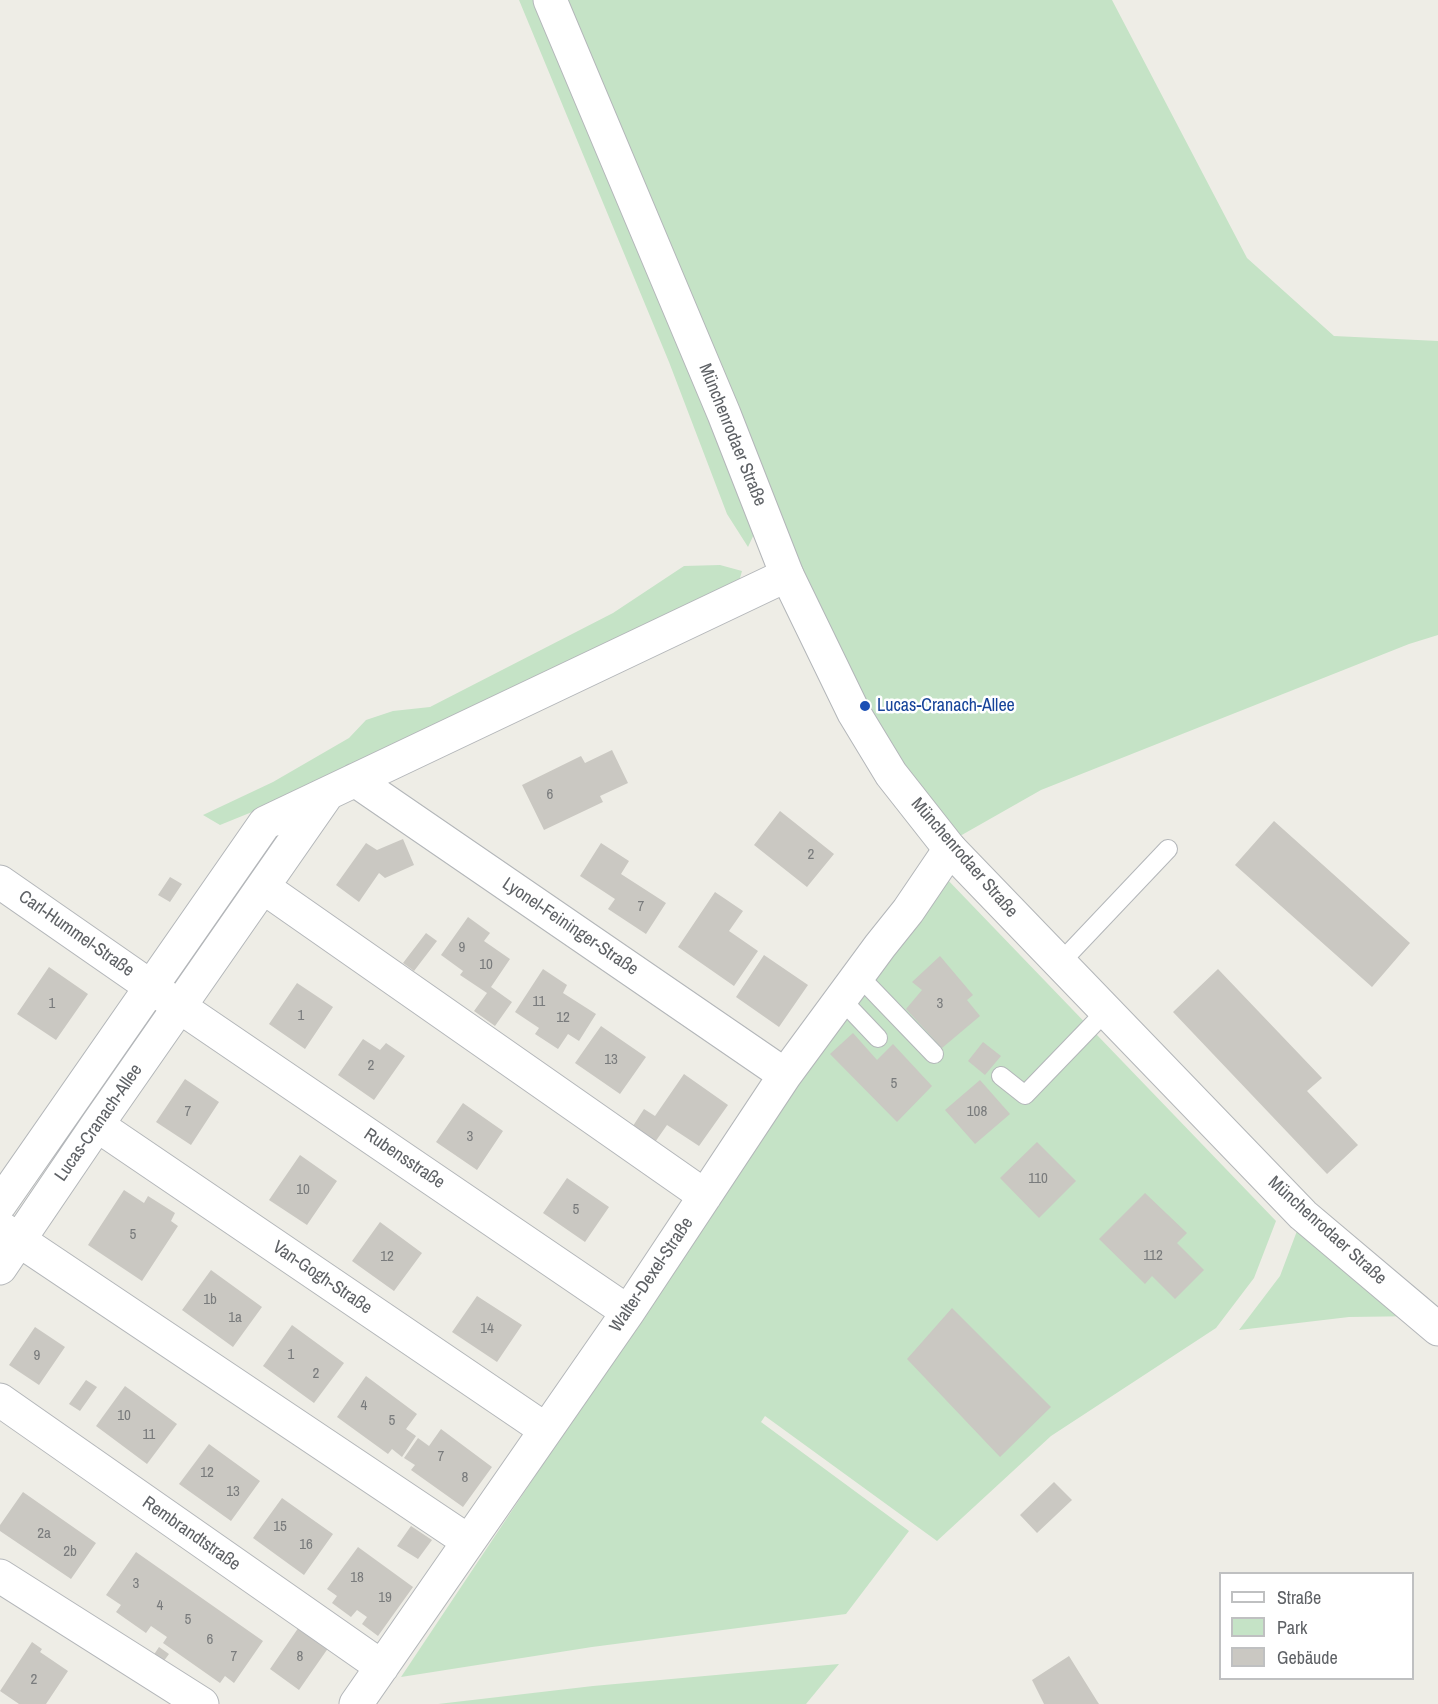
<!DOCTYPE html>
<meta charset="utf-8">
<style>
body{margin:0}
#map{position:relative;width:1438px;height:1704px;overflow:hidden;background:#eeede6;font-family:"Archivo Narrow",sans-serif}
canvas{display:block}
.legend{position:absolute;left:1219px;top:1572px;width:195px;height:108px;box-sizing:border-box;background:#fff;border:2px solid #bfc0c1;margin:0;padding:8px 10px;list-style:none;font-size:18px;color:#5e6165}
.legend li{display:flex;align-items:center;gap:12px;height:30px}
.legend b{width:30px;border:2px solid #bfc0c1}
</style>
<div id="map">
<canvas width="1438" height="1704"></canvas>
<ul class="legend">
<li><b style="height:8px;background:#fff"></b>Straße</li>
<li><b style="height:16px;background:#c5e3c6"></b>Park</li>
<li><b style="height:16px;background:#cac8c2"></b>Gebäude</li>
</ul>
</div>
<script>
const c = document.querySelector('canvas').getContext('2d');
c.lineJoin = 'round';
function fillPath(path, color) { c.fillStyle = color; c.fill(path, 'evenodd'); }
const shape = rows => new Path2D(rows.map(r => 'M' + r).join(''));
function trace(path, color, width, dash) { c.strokeStyle = color; c.lineWidth = width; c.lineCap = dash ? 'butt' : 'round'; c.setLineDash(dash || []); c.stroke(path); }
function write(font, color, halo, rows, align = 'center') {
  c.font = font + ' "Archivo Narrow",sans-serif'; c.lineWidth = 5; c.setLineDash([]); c.textBaseline = 'middle'; c.strokeStyle = halo; c.fillStyle = color; for (const [text, x, y, turn = 0] of rows) {
    c.save(); c.translate(x, y); c.rotate((+turn || 0) * Math.PI / 180); c.textAlign = isNaN(turn) ? turn : align; if (halo) c.strokeText(text, 0, 0); c.fillText(text, 0, 0); c.restore();
  }
}
const green = shape([
 [519,0,536,0,756,530,748,547,727,514,669,362],
 [563,0,1112,0,1247,258,1334,336,1438,341,1438,635,1409,644,1041,790,960,836,902,766,870,711,804,573],
 [720,565,742,571,738,585,284,799,220,825,203,815,273,782,349,738,366,720,393,711,430,707,613,613,684,566],
 [944,876,1276,1221,1254,1278,1216,1328,1051,1436,937,1541,765,1416,761,1422,909,1531,846,1614,592,1647,401,1677,841,1017],
 [1303,1215,1423,1316,1349,1317,1239,1330,1280,1276],
 [839,1664,806,1704,438,1704,593,1686]
]);
const building = shape([
 [612,750,628,783,600,796,603,802,544,830,522,785,581,756,585,763],
 [780,811,834,854,807,887,754,845],
 [1274,821,1410,943,1372,987,1235,865],
 [403,839,414,865,385,878,379,873,359,902,336,885,366,843,377,850],
 [601,843,629,861,621,874,666,903,646,934,608,909,615,899,580,876],
 [170,877,182,884,170,902,158,895],
 [715,892,743,911,729,931,758,951,734,986,678,947],
 [468,917,490,933,484,941,510,959,491,987,512,1002,495,1026,474,1011,487,993,460,975,463,971,441,955],
 [426,933,437,941,414,971,403,963],
 [764,955,808,985,779,1027,736,997],
 [940,956,973,995,967,1000,980,1016,942,1048,906,1009,922,990,912,982],
 [49,967,88,994,56,1040,17,1014],
 [543,969,567,985,563,993,596,1014,579,1041,568,1034,558,1049,535,1034,539,1028,515,1012],
 [1218,969,1322,1078,1307,1091,1358,1145,1327,1174,1173,1012],
 [297,983,333,1007,305,1049,269,1024],
 [601,1026,646,1057,620,1094,575,1063],
 [853,1033,877,1060,893,1044,932,1086,897,1122,830,1054],
 [363,1039,380,1050,386,1043,405,1056,374,1100,338,1075],
 [983,1042,1001,1056,985,1075,968,1061],
 [684,1074,728,1105,699,1146,667,1125,653,1145,631,1129,644,1109,655,1116],
 [185,1079,219,1102,191,1145,156,1122],
 [980,1080,1010,1114,975,1144,945,1110],
 [463,1103,503,1131,477,1170,436,1142],
 [1037,1142,1076,1181,1039,1218,1000,1178],
 [300,1155,337,1181,307,1225,269,1200],
 [567,1178,609,1207,585,1242,543,1213],
 [124,1190,144,1203,148,1196,175,1213,171,1221,178,1226,142,1281,88,1245],
 [1145,1193,1187,1233,1177,1243,1204,1270,1175,1299,1152,1276,1145,1284,1099,1239],
 [380,1222,422,1253,394,1291,352,1261],
 [211,1270,262,1307,233,1347,182,1310],
 [477,1296,522,1325,497,1362,452,1332],
 [952,1308,1051,1407,1000,1457,907,1359],
 [292,1325,344,1363,314,1403,263,1366],
 [35,1327,65,1347,39,1385,9,1365],
 [366,1376,417,1414,406,1429,416,1436,402,1457,392,1449,388,1454,337,1417],
 [86,1380,97,1387,80,1411,69,1404],
 [125,1386,177,1424,147,1464,96,1426],
 [441,1429,492,1467,463,1507,411,1470,415,1465,404,1458,418,1438,429,1446],
 [209,1444,260,1481,231,1521,179,1484],
 [1054,1482,1072,1500,1037,1533,1020,1515],
 [23,1492,96,1543,71,1579,0,1531,0,1525],
 [282,1498,333,1534,304,1575,253,1538],
 [411,1526,432,1540,418,1559,397,1546],
 [358,1547,413,1587,378,1636,362,1624,367,1617,357,1610,351,1617,332,1603,337,1596,327,1589],
 [136,1552,263,1641,234,1683,225,1676,220,1683,163,1643,167,1637,151,1626,146,1633,116,1612,121,1605,106,1595],
 [301,1624,331,1644,299,1690,270,1669],
 [32,1642,42,1649,40,1652,68,1671,46,1704,19,1704,0,1691],
 [159,1647,169,1654,158,1669,149,1662],
 [1069,1656,1097,1701,1099,1704,1044,1704,1032,1680]
]);
const service = shape([
 [1060,963,1168,849],
 [858,975,934,1054],
 [841,999,878,1038],
 [1001,1076,1025,1095,1106,1011]
]);
const minor = shape([
 [355,780,785,1075],
 [0,882,180,1007,628,1312],
 [263,887,705,1196],
 [97,1125,546,1430],
 [0,1204,265,823,787,575],
 [1,1228,468,1541],
 [0,1268,97,1125,328,793],
 [0,1400,382,1667],
 [0,1576,202,1704],
 [356,1704,628,1312,785,1075,880,946,908,911,950,849]
]);
const tertiary = shape([
 [550,0,724,414,787,575,854,713,891,774,950,849,1303,1215,1438,1329]
]);
const markers = [
 [865,706,6,"#1a4fb4"]
];
const numberNames = [
 ["6",550,795],
 ["2",811,855],
 ["7",641,907],
 ["9",462,948],
 ["10",486,965],
 ["11",539,1002],
 ["1",52,1004],
 ["3",940,1004],
 ["1",301,1016],
 ["12",563,1018],
 ["13",611,1060],
 ["2",371,1066],
 ["5",894,1084],
 ["7",188,1112],
 ["108",977,1112],
 ["3",470,1137],
 ["110",1038,1179],
 ["10",303,1190],
 ["5",576,1210],
 ["5",133,1235],
 ["112",1153,1256],
 ["12",387,1257],
 ["1b",210,1300],
 ["1a",235,1318],
 ["14",487,1329],
 ["1",291,1355],
 ["9",37,1356],
 ["2",316,1374],
 ["4",364,1406],
 ["10",124,1416],
 ["5",392,1421],
 ["11",149,1435],
 ["7",441,1457],
 ["12",207,1473],
 ["8",465,1478],
 ["13",233,1492],
 ["15",280,1527],
 ["2a",44,1534],
 ["16",306,1545],
 ["2b",70,1552],
 ["18",357,1578],
 ["3",136,1584],
 ["19",385,1598],
 ["4",160,1606],
 ["5",188,1620],
 ["6",210,1640],
 ["7",234,1657],
 ["8",300,1657],
 ["2",34,1680]
];
const streetNames = [
 ["Münchenrodaer Straße",732,435,68],
 ["Münchenrodaer Straße",964,858,49],
 ["Lyonel-Feininger-Straße",570,927,34],
 ["Carl-Hummel-Straße",76,934,35],
 ["Lucas-Cranach-Allee",99,1123,-55],
 ["Rubensstraße",404,1159,34],
 ["Münchenrodaer Straße",1327,1231,42],
 ["Walter-Dexel-Straße",652,1275,-56],
 ["Van-Gogh-Straße",322,1278,34],
 ["Rembrandtstraße",191,1534,35]
];
const transitNames = [
 ["Lucas-Cranach-Allee",877,706]
];
fillPath(green, '#c5e3c6');
fillPath(building, '#cac8c2');
trace(service, '#b3b6b9', 20);
trace(minor, '#b3b6b9', 35);
trace(tertiary, '#b3b6b9', 35);
trace(service, '#fff', 18);
trace(minor, '#fff', 33);
trace(tertiary, '#fff', 33);
for (const [x, y, r, color] of markers) { const dot = new Path2D(); dot.arc(x, y, r, 0, 2 * Math.PI); c.fillStyle = color; c.fill(dot); trace(dot, '#fff', 2); }
write('15px', '#797b7c', null, numberNames);
write('18px', '#5e6165', '#fff', streetNames);
write('18px', '#164399', '#fff', transitNames, 'left');
</script>
